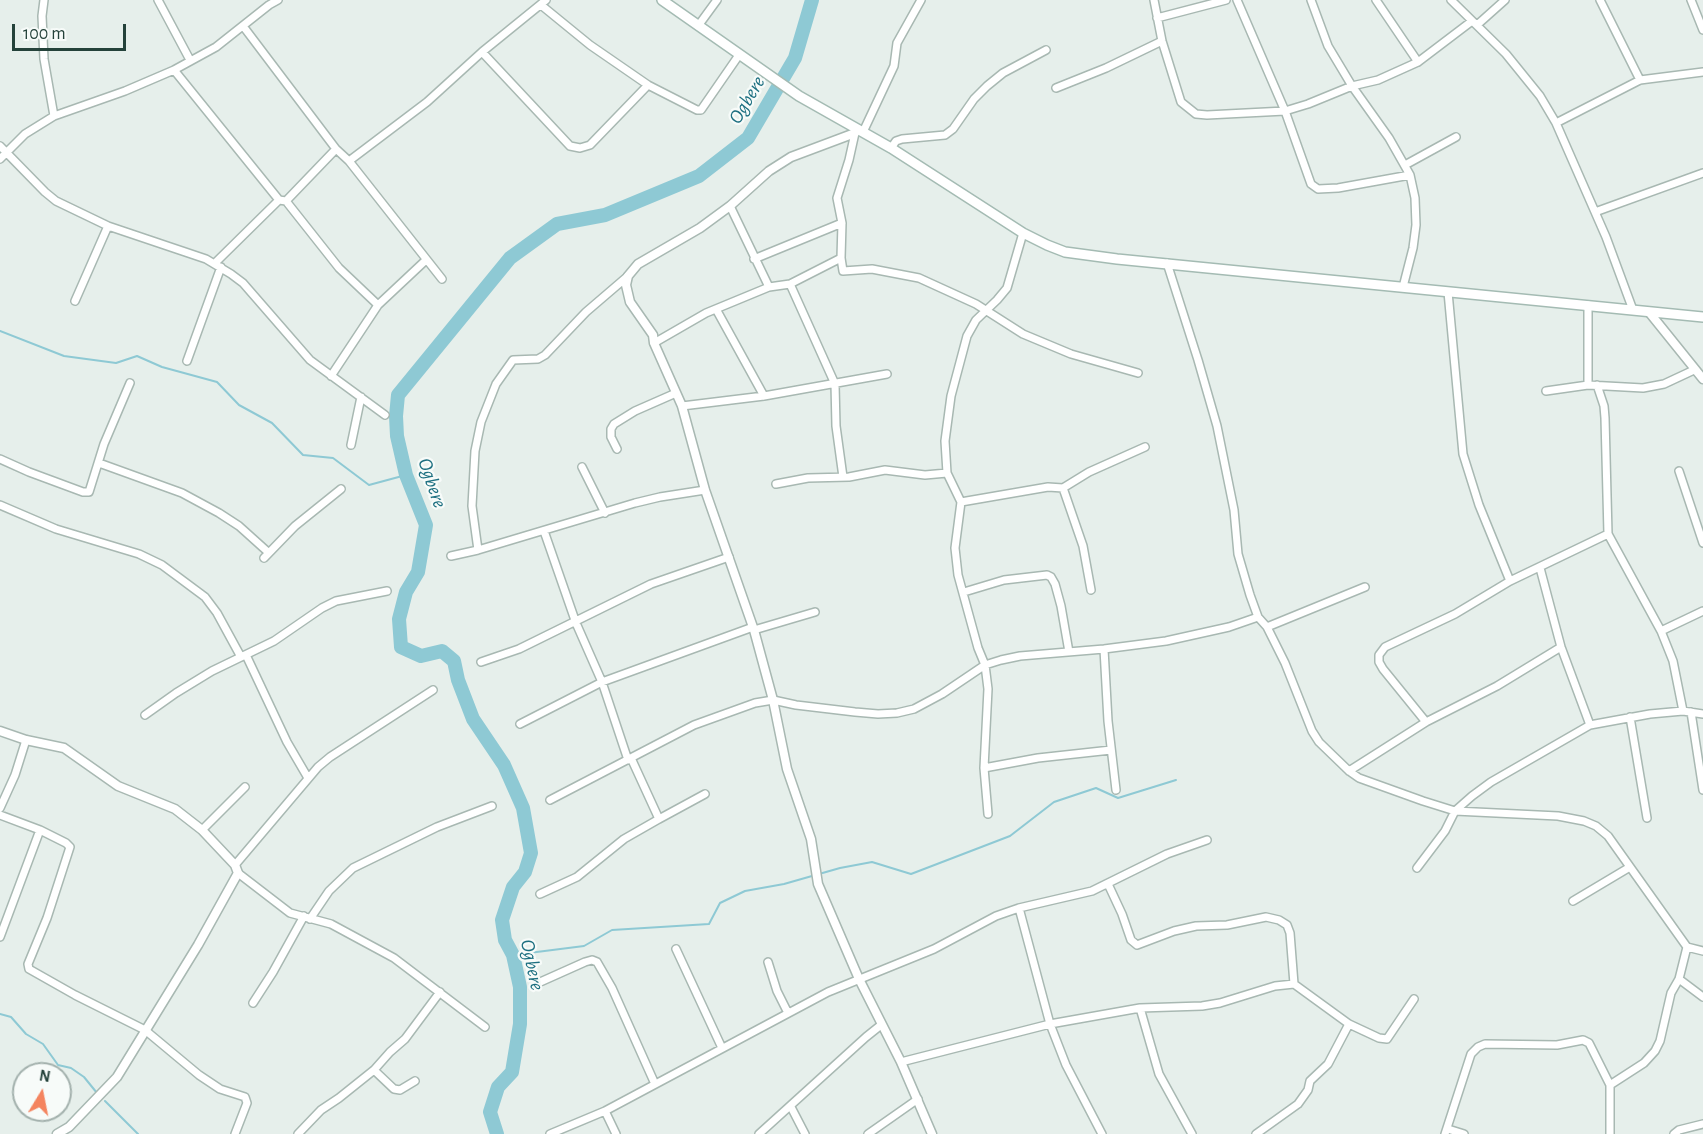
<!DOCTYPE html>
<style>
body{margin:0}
#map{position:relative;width:1703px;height:1134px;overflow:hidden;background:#e6efeb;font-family:"Alegreya Sans",sans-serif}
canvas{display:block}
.north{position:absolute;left:12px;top:1062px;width:60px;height:60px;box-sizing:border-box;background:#f7fbf9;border:2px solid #a3b1ad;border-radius:50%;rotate:10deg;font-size:16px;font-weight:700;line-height:24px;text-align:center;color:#24423a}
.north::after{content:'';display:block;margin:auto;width:21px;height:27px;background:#f4845f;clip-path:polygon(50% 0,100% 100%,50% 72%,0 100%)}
.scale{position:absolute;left:12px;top:24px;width:114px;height:27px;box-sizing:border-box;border:3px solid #24423a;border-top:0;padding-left:8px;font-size:18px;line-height:21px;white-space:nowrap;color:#24423a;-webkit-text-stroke:4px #f7fbf9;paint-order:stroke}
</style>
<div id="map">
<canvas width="1703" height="1134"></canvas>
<div class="north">N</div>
<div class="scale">100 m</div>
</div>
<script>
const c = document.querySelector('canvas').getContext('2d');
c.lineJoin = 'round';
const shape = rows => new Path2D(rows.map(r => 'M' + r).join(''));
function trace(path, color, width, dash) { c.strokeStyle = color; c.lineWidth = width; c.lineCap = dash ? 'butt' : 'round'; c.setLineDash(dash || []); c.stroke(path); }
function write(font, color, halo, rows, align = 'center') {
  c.font = font + ' "Alegreya Sans",sans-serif'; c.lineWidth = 4.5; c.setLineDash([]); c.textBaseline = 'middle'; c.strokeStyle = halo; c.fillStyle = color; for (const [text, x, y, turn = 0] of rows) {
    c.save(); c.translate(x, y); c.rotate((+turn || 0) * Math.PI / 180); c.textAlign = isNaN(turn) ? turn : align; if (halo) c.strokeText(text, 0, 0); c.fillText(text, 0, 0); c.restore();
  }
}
const stream = shape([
 [812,0,813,0],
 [0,331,64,356,116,363,137,356,162,367,217,382,239,405,272,423,303,455,333,458,369,485,406,475],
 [513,955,584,946,612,930,709,924,720,903,745,891,784,884,840,868,872,862,911,874,1010,836,1054,802,1096,788,1118,798,1176,780],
 [0,1014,11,1017,26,1034,43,1044,58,1065,71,1068,84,1077,97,1093],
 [105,1101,138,1134]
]);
const river = shape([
 [497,1134,490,1112,498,1087,512,1072,520,1024,520,987,513,955,505,940,502,920,513,887,525,872,531,853,523,808,504,765,473,719,458,680,454,661,442,651,421,656,401,647,399,619,406,592,418,572,426,525,406,475,397,436,396,416,398,395,510,258,557,224,605,215,699,176,748,138,795,58,812,0]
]);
const minor = shape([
 [44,0,42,16,44,59,54,116],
 [158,0,190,60],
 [1154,0,1162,41,1181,102,1196,114,1207,115,1285,111,1308,104,1352,86,1378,80,1418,62,1472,21],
 [1237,0,1285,111,1311,184,1318,189,1338,188,1410,175],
 [1311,0,1328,46,1352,86,1389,138,1410,175,1415,198,1416,225,1413,248,1403,287],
 [1376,0,1418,62],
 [1451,0,1506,54,1540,96,1556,123,1606,237,1633,310],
 [1600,0,1640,80],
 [1691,0,1703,30],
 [541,5,590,45,648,85,697,110,701,110,739,55],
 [1157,18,1226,0],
 [1477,25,1505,0],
 [243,26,336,149,349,161,442,279],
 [698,26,717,0],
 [482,52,570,146,580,148,590,145,648,85],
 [174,70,279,200,286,201,339,268,378,305],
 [1056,88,1106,68,1162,41],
 [1556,123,1640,80,1703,72],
 [863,132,894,66,897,43,921,0],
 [855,133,849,160,837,198,842,223,841,258,843,271,872,269,919,278,976,304,1023,334,1071,354,1138,373],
 [0,146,45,192,56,201,108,226,206,259,231,274,243,283,310,360,385,415],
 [891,148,896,141,902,139,945,135,953,129,974,99,987,86,1003,73,1046,50],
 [0,159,25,134,54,116,125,91,174,70,216,47,269,5,278,0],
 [349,161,427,102,482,52,546,0],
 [1405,165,1456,137],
 [286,201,336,149],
 [730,206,769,287],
 [1595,212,1703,173],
 [754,259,842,223],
 [215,263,279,200],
 [1167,263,1198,360,1217,426,1234,510,1238,554,1250,595,1258,617,1267,627,1285,663,1312,731,1319,742,1349,771,1359,778,1423,801,1455,811,1558,816,1584,821,1596,826,1608,836,1687,947,1679,979,1703,997],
 [790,284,835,384,836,426,843,477],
 [1448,292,1463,454,1479,505,1510,581],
 [75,301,108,226],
 [716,309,764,396],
 [654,343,706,313,769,287,790,284,841,258],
 [187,361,221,267],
 [331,376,378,305,426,260],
 [1588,385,1588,305],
 [1597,385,1604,406,1605,418,1608,534,1661,631,1673,661,1683,711],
 [1546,391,1588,385,1643,388,1664,384,1694,370],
 [682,406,764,396,887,374],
 [351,445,361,397],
 [617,449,611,437,611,429,614,424,635,411,676,393],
 [0,459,29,472,83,492,89,492,104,444,130,383],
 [99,463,182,493,219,513,239,526,269,553],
 [582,467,605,513],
 [1679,471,1703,543],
 [776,484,808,478,849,477,885,470,925,475,947,473],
 [1063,488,1083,546,1091,590],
 [961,502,1048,487,1063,488,1089,472,1145,447],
 [0,505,56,529,139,554,162,565,205,597,217,613,241,657],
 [544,531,576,623,602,682,628,760],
 [478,550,472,506,475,451,481,422,496,384,513,360,538,359,545,355,586,312,628,276],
 [451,556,478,550,635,503,660,497,705,490],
 [264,558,295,526,341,489],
 [1540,568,1561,647,1590,725],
 [964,592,1004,580,1047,575,1051,577,1055,584,1061,606,1069,652],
 [1267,627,1365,587],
 [754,630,815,612],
 [1661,631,1703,611],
 [1104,649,1108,721,1116,790],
 [246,655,287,742,308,778],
 [481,662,519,649,651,584,729,557],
 [1691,712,1703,790],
 [145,715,176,693,212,671,274,641,322,608,336,601,387,591],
 [1630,717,1647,818],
 [1426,722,1383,669,1379,662,1379,655,1385,647,1455,614,1510,581,1608,534],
 [520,724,602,682,753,627],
 [984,768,1038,758,1111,750],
 [1349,771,1426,722,1497,686,1561,647],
 [550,800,694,725,755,703,773,700,796,705,855,712,878,714,897,713,914,709,942,694,985,665,1001,660,1020,656,1104,649,1166,641,1229,627,1258,617],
 [0,808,15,775,26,740],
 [988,814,984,768,988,689,985,665,978,648,958,575,955,548,961,502,947,473,945,441,951,396,967,336,976,320,997,300,1007,288,1023,233],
 [0,815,40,830,66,843,70,847,47,918,28,964,29,969,75,995,145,1030,199,1075,220,1089,245,1097,247,1103,235,1134],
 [659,819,705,794],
 [202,830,245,787],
 [235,865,318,767,330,757,433,690],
 [1417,868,1445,831,1455,811,1472,796,1491,782,1590,725,1650,714,1683,711,1703,714],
 [238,873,290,913,331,924,394,958,485,1027],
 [1108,884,1122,914,1131,940,1137,945,1174,931,1196,926,1227,925,1266,917,1279,920,1287,925,1290,933,1294,984],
 [540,894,577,877,624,839,659,819,631,758],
 [1573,901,1630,867],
 [1019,908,1050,1024,1066,1065,1102,1134],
 [310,919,329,891,353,868,437,827,492,806],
 [0,937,40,830],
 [1687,947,1703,951],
 [676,949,722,1048],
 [768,962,777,991,788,1013],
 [538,983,585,962,592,960,597,962,612,988,655,1084],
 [253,1003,273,972,304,916],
 [1140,1008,1159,1074,1192,1134],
 [901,1062,1050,1024,1140,1008,1202,1006,1220,1003,1275,986,1294,984,1349,1024,1379,1038,1387,1039,1414,999],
 [374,1070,394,1089,400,1090,415,1081],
 [1610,1085,1644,1063,1655,1051,1660,1041,1671,993,1679,979],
 [791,1107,805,1134],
 [605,1111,616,1134],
 [1448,1129,1464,1134],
 [298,1134,321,1110,339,1098,374,1070,390,1052,405,1039,440,992],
 [550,1134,605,1111,828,992,934,949,996,916,1019,908,1092,891,1167,854,1207,840],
 [759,1134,866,1037,881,1025],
 [868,1134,918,1099],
 [1256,1134,1298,1104,1308,1090,1310,1081,1328,1064,1349,1024],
 [1445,1134,1471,1054,1478,1047,1485,1044,1557,1045,1583,1040,1589,1043,1610,1085,1610,1134],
 [1674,1134,1679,1130,1703,1124]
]);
const tertiary = shape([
 [856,129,855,133,791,157,769,171,730,206,700,228,638,264,628,276,626,285,630,302,653,335,654,343,682,406,705,490,754,630,773,700,787,769,811,839,818,884,859,979,901,1062,932,1134],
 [1649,312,1703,379],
 [0,731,26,740,64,748,118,786,175,809,202,830,235,865,238,873,198,945,117,1077,69,1127,57,1134]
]);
const secondary = shape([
 [662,0,799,96,891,148,1023,233,1047,245,1065,252,1117,259,1703,317]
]);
const waterNames = [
 ["Ogbere",747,100,-59],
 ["Ogbere",432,483,71],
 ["Ogbere",532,965,78]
];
trace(stream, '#8ec9d4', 2);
trace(river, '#8ec9d4', 14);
trace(minor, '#a8b8b2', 10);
trace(tertiary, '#a8b8b2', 11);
trace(secondary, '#a4bbb3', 12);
trace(minor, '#fff', 7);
trace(tertiary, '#fff', 8);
trace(secondary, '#fff', 9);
write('italic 20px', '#1c6f80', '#f7fbf9', waterNames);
</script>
